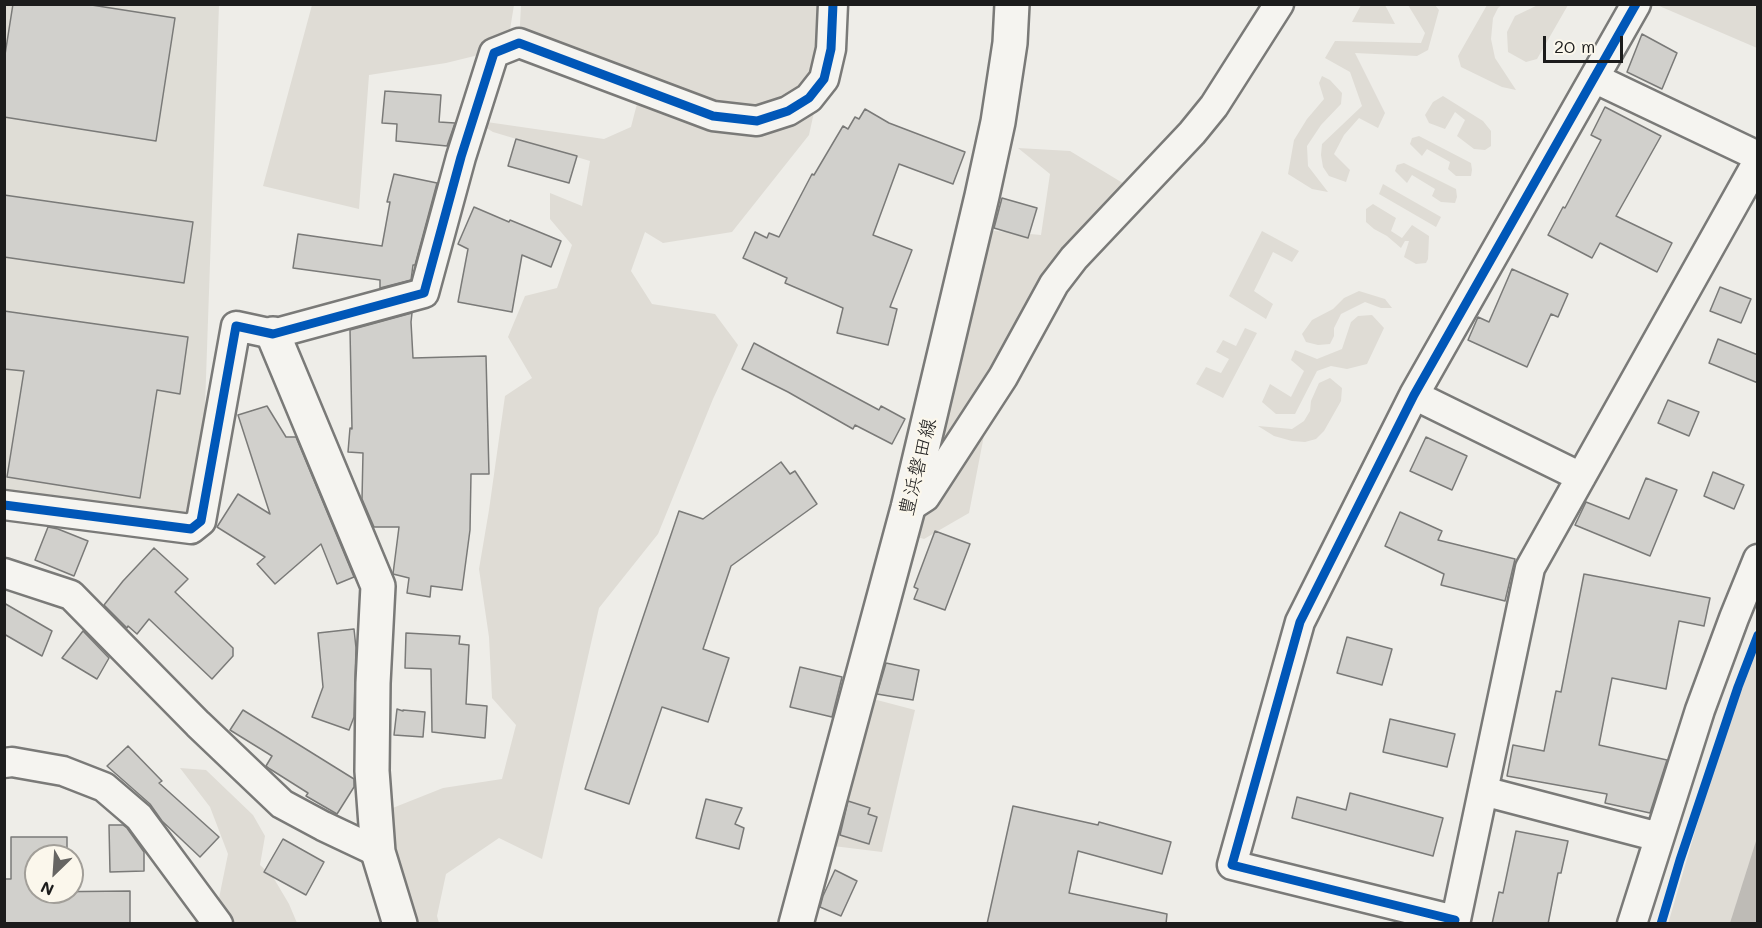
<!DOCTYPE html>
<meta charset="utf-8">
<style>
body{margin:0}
#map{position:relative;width:1762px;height:928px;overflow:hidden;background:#eeede8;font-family:Mali,sans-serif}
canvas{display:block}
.frame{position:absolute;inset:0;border:6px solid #1c1c1c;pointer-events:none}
.north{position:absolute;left:24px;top:844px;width:60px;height:60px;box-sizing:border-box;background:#fbf7ec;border:2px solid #a29f99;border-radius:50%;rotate:205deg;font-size:16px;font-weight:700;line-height:24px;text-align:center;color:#1c1c1c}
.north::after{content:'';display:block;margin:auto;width:21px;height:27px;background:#666563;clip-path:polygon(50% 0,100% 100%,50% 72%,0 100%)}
.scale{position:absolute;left:1543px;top:36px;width:80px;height:27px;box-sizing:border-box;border:3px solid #1c1c1c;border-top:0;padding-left:8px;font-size:18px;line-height:21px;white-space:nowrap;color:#1c1c1c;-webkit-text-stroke:4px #fbf7ec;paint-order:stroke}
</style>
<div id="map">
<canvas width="1762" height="928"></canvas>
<div class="frame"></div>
<div class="north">N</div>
<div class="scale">20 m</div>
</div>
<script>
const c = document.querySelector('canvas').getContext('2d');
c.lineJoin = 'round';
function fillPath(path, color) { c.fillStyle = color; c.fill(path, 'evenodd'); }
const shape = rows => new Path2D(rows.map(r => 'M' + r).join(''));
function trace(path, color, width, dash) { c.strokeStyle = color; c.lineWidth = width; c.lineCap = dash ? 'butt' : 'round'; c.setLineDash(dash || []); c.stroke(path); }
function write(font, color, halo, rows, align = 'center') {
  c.font = font + ' Mali,"Klee One",sans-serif'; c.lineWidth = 4.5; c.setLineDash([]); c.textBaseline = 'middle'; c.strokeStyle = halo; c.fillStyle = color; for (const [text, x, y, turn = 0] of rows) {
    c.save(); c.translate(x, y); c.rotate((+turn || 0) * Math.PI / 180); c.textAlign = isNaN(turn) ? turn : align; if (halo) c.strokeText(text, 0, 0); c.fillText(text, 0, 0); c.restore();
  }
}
const built = shape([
 [4,5,219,5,201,521,5,490]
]);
const green = shape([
 [1540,4,1568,5,1537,59,1526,62,1508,52,1507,32,1515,16],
 [312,5,514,5,507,48,446,63,369,75,359,209,263,186],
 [521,5,828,5,833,25,809,135,732,232,663,243,645,232,631,271,652,304,715,314,738,345,713,399,658,534,599,608,542,859,499,838,446,874,437,916,439,923,410,923,375,815,443,788,502,779,516,725,492,698,489,637,479,569,489,510,505,396,532,378,508,337,525,296,557,288,572,245,550,219,550,193,582,206,590,161,493,132,473,120,604,139,631,127,639,96,519,43],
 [1361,5,1385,5,1395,24,1352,22],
 [1408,5,1435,5,1439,10,1428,50,1417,56,1355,53,1385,113,1378,128,1359,118,1344,135,1334,154,1350,170,1346,182,1329,176,1323,167,1321,155,1322,144,1362,106,1350,72,1325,58,1335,41,1421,43,1425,33],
 [1487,5,1502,5,1498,8,1493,18,1491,39,1495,58,1516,90,1502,87,1461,67,1458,56],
 [1657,5,1757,5,1757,48],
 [1322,76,1330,80,1342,93,1341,104,1321,125,1307,146,1308,166,1328,192,1312,189,1288,174,1294,140,1307,119,1324,99,1319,83],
 [1443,96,1483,121,1491,131,1491,146,1485,150,1474,149,1457,136,1465,120,1455,112,1445,129,1429,123,1425,115,1433,102],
 [1419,136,1471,163,1472,170,1471,176,1456,176,1448,169,1450,162,1427,149,1422,156,1410,144,1412,138],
 [1018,148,1070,151,1126,185,997,368,969,513,924,539,902,532,985,230,1041,235,1050,174],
 [1404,163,1456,189,1457,197,1455,203,1441,202,1432,196,1435,189,1412,175,1407,183,1395,171,1397,165],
 [1383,184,1441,217,1436,227,1379,194],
 [1373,204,1396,218,1391,231,1402,238,1412,225,1429,236,1428,259,1426,263,1416,264,1404,257,1409,241,1405,241,1401,248,1387,236,1374,229,1366,222,1366,209],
 [1262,231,1299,251,1292,262,1273,252,1254,291,1273,304,1266,319,1229,296],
 [1359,291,1385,299,1392,308,1381,308,1365,302,1341,314,1334,328,1334,336,1330,344,1318,345,1306,342,1302,334,1312,320,1333,309,1344,298],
 [1372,315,1384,328,1367,364,1347,369,1331,366,1317,371,1295,414,1276,414,1262,402,1270,384,1291,397,1304,371,1291,360,1295,350,1317,359,1342,349,1351,322,1358,316],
 [1245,328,1257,333,1223,398,1196,384,1206,367,1221,373,1229,359,1216,352,1223,340,1236,346],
 [1330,378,1342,388,1341,401,1324,431,1316,439,1305,442,1292,441,1274,436,1258,426,1292,429,1304,421,1310,411,1311,401,1319,383],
 [1757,639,1757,923,1668,924,1731,708],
 [858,695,915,710,882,852,817,844],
 [180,768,206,770,253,815,265,836,260,865,273,877,289,904,297,923,222,923,217,908,228,854,210,807]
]);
const water = shape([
 [1757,838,1757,923,1730,923]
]);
const building = shape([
 [13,4,85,4,175,18,156,141,4,117,4,61,13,4],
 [1642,34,1677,53,1662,89,1627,72,1642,34],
 [385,91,441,95,439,122,455,123,447,146,396,141,397,124,382,123,385,91],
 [1605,107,1661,136,1616,216,1672,243,1657,272,1600,243,1592,258,1548,235,1563,207,1565,208,1601,140,1591,135,1605,107],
 [865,109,889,123,965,152,953,184,899,164,873,235,912,250,890,307,897,309,888,345,837,333,843,308,785,283,787,278,743,258,755,232,767,238,769,233,779,237,812,174,814,175,843,126,848,129,855,117,859,119,865,109],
 [516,139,577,156,569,183,508,166,516,139],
 [394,174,437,183,415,265,413,265,411,280,380,288,380,280,293,268,298,234,382,246,390,202,387,202,394,174],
 [4,195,193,222,184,283,4,257,4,195],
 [1002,198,1037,208,1028,238,994,228,1002,198],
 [474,207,509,222,510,220,561,241,551,267,522,255,512,312,458,302,468,249,458,244,474,207],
 [1512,269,1568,294,1558,317,1551,314,1527,367,1468,340,1478,317,1489,322,1512,269],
 [1720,287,1751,299,1741,323,1710,311,1720,287],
 [4,311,188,337,180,394,157,390,140,498,7,477,24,371,4,369,4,311],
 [412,313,411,322,413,358,486,356,489,474,471,474,470,530,462,590,431,586,430,597,407,593,409,578,393,574,399,527,374,527,362,499,363,453,348,452,350,428,352,429,350,330,412,313],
 [1718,339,1758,355,1758,383,1709,363,1718,339],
 [754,343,879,410,881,406,905,419,892,444,855,425,853,429,788,392,742,369,754,343],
 [1668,400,1699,412,1689,436,1658,423,1668,400],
 [267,406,286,437,296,437,354,577,337,584,321,544,275,584,257,564,265,557,217,527,238,494,270,514,238,415,267,406],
 [1426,437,1467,456,1452,490,1410,471,1426,437],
 [781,462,790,474,795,471,817,504,731,566,703,649,729,658,708,722,662,707,629,804,585,789,679,511,703,519,781,462],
 [1713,472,1744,485,1734,509,1704,496,1713,472],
 [1646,478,1677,490,1650,556,1575,525,1586,502,1629,519,1646,478],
 [1400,512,1442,531,1438,540,1515,559,1505,601,1441,585,1444,574,1385,546,1400,512],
 [48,527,58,529,88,541,74,576,35,560,48,527],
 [935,531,970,544,945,610,914,599,918,589,914,587,935,531],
 [154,548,188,579,175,592,233,648,233,656,212,679,149,619,137,634,128,626,127,628,104,605,123,581,154,548],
 [1584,574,1710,598,1704,626,1679,621,1666,689,1612,678,1599,745,1667,760,1650,813,1605,803,1607,794,1507,776,1513,745,1544,751,1556,691,1561,692,1584,574],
 [4,603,52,631,42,656,4,634,4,603],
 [354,629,356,648,354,717,349,730,312,717,323,687,318,633,354,629],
 [83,631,109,658,97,679,62,658,83,631],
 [406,633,460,636,459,644,469,645,466,704,487,706,485,738,432,732,431,669,405,668,406,633],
 [1347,637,1392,649,1382,685,1337,673,1347,637],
 [886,663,919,670,913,700,877,694,886,663],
 [800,667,842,677,832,717,790,707,800,667],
 [397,709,403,711,403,710,425,712,423,737,394,735,397,709],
 [243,710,354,779,354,787,337,814,306,796,308,793,270,769,266,766,272,756,230,730,243,710],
 [1390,719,1455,734,1447,767,1383,752,1390,719],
 [128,746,162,781,159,783,219,837,200,857,162,821,150,804,107,766,128,746],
 [1350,793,1443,818,1433,856,1292,818,1297,797,1346,810,1350,793],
 [706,799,742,808,735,824,744,828,739,849,696,838,706,799],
 [848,801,870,808,868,814,877,817,869,844,840,835,848,801],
 [1013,806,1098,825,1099,822,1171,842,1162,874,1078,851,1069,893,1167,914,1166,924,987,924,1013,806],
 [109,825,123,825,127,828,144,852,144,871,110,872,109,825],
 [1516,831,1568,841,1561,873,1558,873,1548,924,1492,924,1499,892,1503,893,1516,831],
 [11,837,67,837,67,856,36,856,36,892,130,891,130,924,4,924,4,879,11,879,11,837],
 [283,839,324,862,306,895,264,872,283,839],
 [835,870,857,881,841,916,820,907,823,896,835,870]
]);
const street = shape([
 [1594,78,1758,156],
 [1414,395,1581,477],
 [4,505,191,529,201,521,236,326,273,334,424,293,461,157,494,53,519,43,713,116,757,121,788,111,809,98,824,79,831,49,833,4],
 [908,508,925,497,1003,377,1054,284,1074,258,1192,133,1214,106,1279,4],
 [4,573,71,595,198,724,282,804,323,826,378,852],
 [4,763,12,762,63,771,104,787,139,817,218,924],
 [1483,791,1659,837],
 [1455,920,1232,865,1300,622,1414,395,1636,4],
 [1455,924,1530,568,1758,161],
 [1632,924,1700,710,1734,618,1758,559]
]);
const secondary = shape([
 [273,334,378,586,373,683,372,771,378,852,400,924],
 [796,924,908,508,982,196,998,122,1010,43,1012,4]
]);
const cycleway = shape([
 [4,505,191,529,201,521,236,326,273,334,424,293,461,157,494,53,519,43,713,116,757,121,788,111,809,98,824,79,831,49,833,4],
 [1455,920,1232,865,1300,622,1414,395,1636,4],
 [1661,924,1680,860,1738,687,1758,635]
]);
const streetNames = [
 ["豊浜磐田線",918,467,-76]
];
fillPath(built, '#dfddd6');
fillPath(green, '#dfdcd5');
fillPath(water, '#bebbb6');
fillPath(building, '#d1d0cc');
trace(building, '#7a7a78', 1.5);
trace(street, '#7a7a78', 33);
trace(secondary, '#7a7a78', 38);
trace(street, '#f5f4f0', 28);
trace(secondary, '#f5f4f0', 33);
trace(cycleway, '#0057b8', 9);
write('20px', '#1c1c1c', '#fbf7ec', streetNames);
</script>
